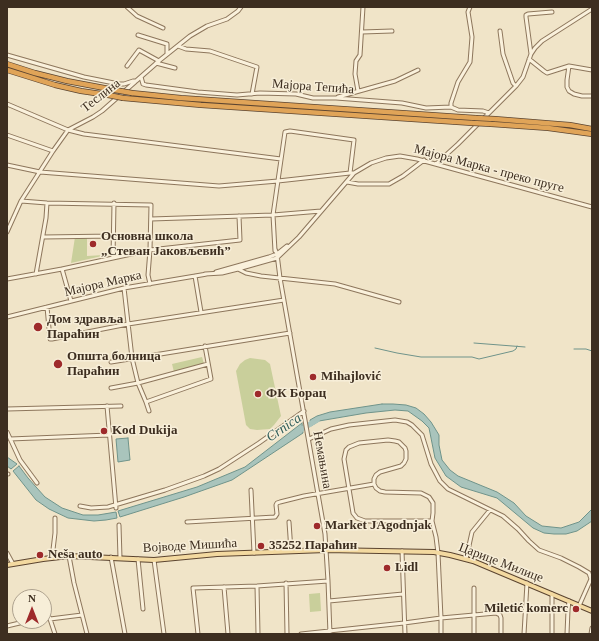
<!DOCTYPE html>
<meta charset="utf-8">
<style>
body{margin:0}
#map{position:relative;width:599px;height:641px;overflow:hidden;background:#f0e4c8;font-family:Georgia,serif}
canvas{display:block}
.frame{position:absolute;inset:0;border:8px solid #3d2e20;pointer-events:none}
.north{position:absolute;left:12px;top:589px;width:40px;height:40px;box-sizing:border-box;background:#f7eed8;border:1px solid #ada18e;border-radius:50%;rotate:0deg;font-size:11px;font-weight:700;line-height:16px;text-align:center;color:#3d2e20}
.north::after{content:'';display:block;margin:auto;width:14px;height:18px;background:#9e2a2b;clip-path:polygon(50% 0,100% 100%,50% 72%,0 100%)}
</style>
<div id="map">
<canvas width="599" height="641"></canvas>
<div class="frame"></div>
<div class="north">N</div>
</div>
<script>
const c = document.querySelector('canvas').getContext('2d');
c.lineJoin = 'round';
function fillPath(path, color) { c.fillStyle = color; c.fill(path, 'evenodd'); }
const shape = rows => new Path2D(rows.map(r => 'M' + r).join(''));
function trace(path, color, width, dash) { c.strokeStyle = color; c.lineWidth = width; c.lineCap = dash ? 'butt' : 'round'; c.setLineDash(dash || []); c.stroke(path); }
function write(font, color, halo, rows, align = 'center') {
  c.font = font + ' Georgia,serif'; c.lineWidth = 3; c.setLineDash([]); c.textBaseline = 'middle'; c.strokeStyle = halo; c.fillStyle = color; for (const [text, x, y, turn = 0] of rows) {
    c.save(); c.translate(x, y); c.rotate((+turn || 0) * Math.PI / 180); c.textAlign = isNaN(turn) ? turn : align; if (halo) c.strokeText(text, 0, 0); c.fillText(text, 0, 0); c.restore();
  }
}
const green = shape([
 [75,237,87,237,87,256,104,255,104,254,108,254,109,250,113,250,113,252,111,254,71,263],
 [202,357,204,364,174,372,172,364],
 [250,358,265,360,270,364,281,416,274,425,270,429,257,430,250,429,246,425,236,371,240,364,245,360],
 [320,593,321,611,310,612,309,594]
]);
const water = shape([
 [382,404,393,404,406,405,416,408,424,414,431,422,439,435,439,445,442,460,450,470,458,476,497,492,514,503,526,516,542,526,561,528,579,522,592,509,592,521,577,531,566,534,554,534,544,533,533,528,497,498,461,487,446,476,435,458,429,428,422,421,408,411,395,410,366,413,319,421,311,426,310,420,317,416,330,412,382,404],
 [302,423,303,433,232,480,184,497,120,517,118,511,197,487,245,467,302,423],
 [128,438,130,460,118,462,116,439,128,438],
 [7,457,17,464,11,469,7,466,7,457],
 [19,466,28,478,45,497,62,508,83,515,98,515,116,512,117,518,106,520,94,521,68,518,49,509,36,500,13,471,19,466]
]);
const stream = shape([
 [474,343,525,347],
 [375,348,397,353,421,357,472,357,479,359,513,351,516,349,517,346],
 [574,349,586,349,592,351]
]);
const river = shape([
 [297,432,317,420]
]);
const minor = shape([
 [127,7,137,16,163,28],
 [500,31,503,54,513,83,516,86],
 [362,32,392,31],
 [138,35,167,44,167,54],
 [178,46,186,49,210,51,257,67,252,94],
 [531,54,526,17,526,15,528,14,552,12],
 [7,55,84,77,119,84,124,84,133,81,136,81],
 [529,59,544,71,547,73,569,66,592,70],
 [156,63,175,68],
 [127,66,139,50,159,61],
 [569,66,567,80,567,87,569,91,574,94,582,96,592,96],
 [141,77,143,84,146,85,198,92,237,95,260,93,296,94,313,98,336,98,402,103,426,108,451,107,458,110,483,111,489,113],
 [358,91,355,74,356,61,360,55,363,7],
 [338,97,395,81,418,70],
 [7,104,68,130,84,134,281,159],
 [451,107,451,103,458,82,470,62,472,37,468,12,470,7],
 [7,135,53,151],
 [436,164,458,144,516,86,523,77,531,54,535,48,542,41,592,9],
 [7,165,40,172,219,186,278,181,350,173,354,173],
 [347,182,358,184,389,184,403,176,424,160],
 [21,201,47,203,151,205,150,250,148,275,150,284],
 [151,219,273,215,321,211],
 [7,232,21,201,53,151,68,130,93,117,102,111,160,60,190,36,207,26,227,19,238,11,241,7],
 [43,237,113,236],
 [275,249,277,254,280,278,325,534,328,581,330,634],
 [275,251,273,215,285,132,290,131,354,140,350,173],
 [113,258,114,203],
 [62,269,71,301],
 [238,269,246,273,261,276,335,284,399,302],
 [216,272,269,257,277,254,287,246],
 [36,274,46,218,47,203],
 [205,274,222,273,238,269,277,258,299,237,354,173,371,163,386,158,400,156,417,159,592,207],
 [195,276,201,312],
 [7,279,62,269,150,250,240,240,239,216],
 [124,288,132,358,138,383,146,402,149,411],
 [47,307,50,339,52,339,128,324,284,300],
 [7,317,124,288,207,274],
 [111,362,290,333],
 [111,388,138,383,208,364],
 [146,402,211,379,205,346],
 [107,406,116,508],
 [7,409,121,406],
 [7,432,20,460,37,483],
 [10,439,109,435],
 [309,439,331,429,349,425,395,420,407,422,412,425,422,435,431,464,440,481,448,489,503,516,518,529,529,541,539,550,561,558,579,567,589,573,591,579,579,606],
 [7,474,8,474],
 [374,484,374,479,376,475,380,472,401,466,404,463,406,459,406,451,405,448,399,442,395,441,388,440,359,443,349,447,346,450,344,459,353,513,357,518,365,521,432,521],
 [374,484,376,488,380,491,385,492,421,493,429,497,433,503,433,513,432,521,436,537,438,553,441,618,441,634],
 [251,490,254,553],
 [80,506,91,508,108,507,165,490,204,476,219,469,259,443,304,411],
 [187,522,275,517,277,514,276,505,277,503,280,502,304,496,374,484],
 [289,522,291,551],
 [119,525,120,558],
 [402,551,405,634],
 [7,553,13,564],
 [69,556,74,583,87,634],
 [111,557,125,634],
 [52,558,55,533,55,518],
 [138,559,143,609],
 [466,559,472,532,490,510],
 [154,560,164,634],
 [286,583,287,634],
 [257,586,258,634],
 [224,587,228,634],
 [474,588,474,634],
 [329,601,403,594],
 [44,617,49,617,50,619,82,615],
 [50,619,55,634],
 [7,626,28,621],
 [198,634,193,588,257,586,328,581],
 [301,634,404,623,441,618,496,613,500,615,501,618,501,634],
 [524,634,527,583],
 [552,634,552,594],
 [567,634,568,610,569,601],
 [591,634,592,628]
]);
const major = shape([
 [7,565,43,559,69,556,154,560,217,554,326,550,434,552,450,555,473,561,592,611]
]);
const highway = shape([
 [7,64,35,73,67,81,115,90],
 [7,70,55,85,81,91,108,95],
 [132,93,181,98,476,118],
 [123,98,201,105,472,123],
 [495,119,570,125,592,129],
 [491,124,548,128,592,134]
]);
const highwayBridge = shape([
 [115,90,132,93],
 [108,95,123,98],
 [476,118,495,119],
 [472,123,491,124]
]);
const markers = [
 [93,244,4,"#9e2a2b"],
 [38,327,5,"#9e2a2b"],
 [58,364,5,"#9e2a2b"],
 [313,377,4,"#9e2a2b"],
 [258,394,4,"#9e2a2b"],
 [104,431,4,"#9e2a2b"],
 [317,526,4,"#9e2a2b"],
 [261,546,4,"#9e2a2b"],
 [40,555,4,"#9e2a2b"],
 [387,568,4,"#9e2a2b"],
 [576,609,4,"#9e2a2b"]
];
const streetNames = [
 ["Мајора Тепића",313,87,4],
 ["Теслина",101,96,-38],
 ["Мајора Марка - преко пруге",489,169,15],
 ["Мајора Марка",103,284,-13],
 ["Немањина",322,460,80],
 ["Војводе Мишића",190,546,-3],
 ["Царице Милице",501,563,21]
];
const poiNames = [
 ["Основна школа",101,237],
 ["„Стеван Јаковљевић”",101,252],
 ["Дом здравља",47,320],
 ["Параћин",47,335],
 ["Општа болница",67,357],
 ["Параћин",67,372],
 ["Mihajlović",321,377],
 ["ФК Борац",266,394],
 ["Kod Dukija",112,431],
 ["Market JAgodnjak",325,526],
 ["35252 Параћин",269,546],
 ["Neša auto",48,555],
 ["Lidl",395,568],
 ["Miletić komerc",568,609,"right"]
];
const waterNames = [
 ["Crnica",284,428,-34]
];
fillPath(green, '#c9cf9b');
fillPath(water, '#a9c4bc');
trace(water, '#6f938a', 1);
trace(stream, '#6f938a', 1);
trace(river, '#a9c4bc', 5.5);
trace(minor, '#8d765c', 5);
trace(major, '#5b4430', 6);
trace(highway, '#5b4430', 6);
trace(minor, '#faf1dc', 3);
trace(major, '#f3d9a0', 4);
trace(highway, '#e0a458', 4.5);
trace(highwayBridge, '#5b4430', 6, []);
trace(highwayBridge, '#e0a458', 4.5);
for (const [x, y, r, color] of markers) { const dot = new Path2D(); dot.arc(x, y, r, 0, 2 * Math.PI); c.fillStyle = color; c.fill(dot); trace(dot, '#f7eed8', 1.5); }
write('13px', '#3d2e20', '#f7eed8', streetNames);
write('bold 13px', '#3d2e20', '#f7eed8', poiNames, 'left');
write('italic 14px', '#2f5d5a', '#f7eed8', waterNames);
</script>
